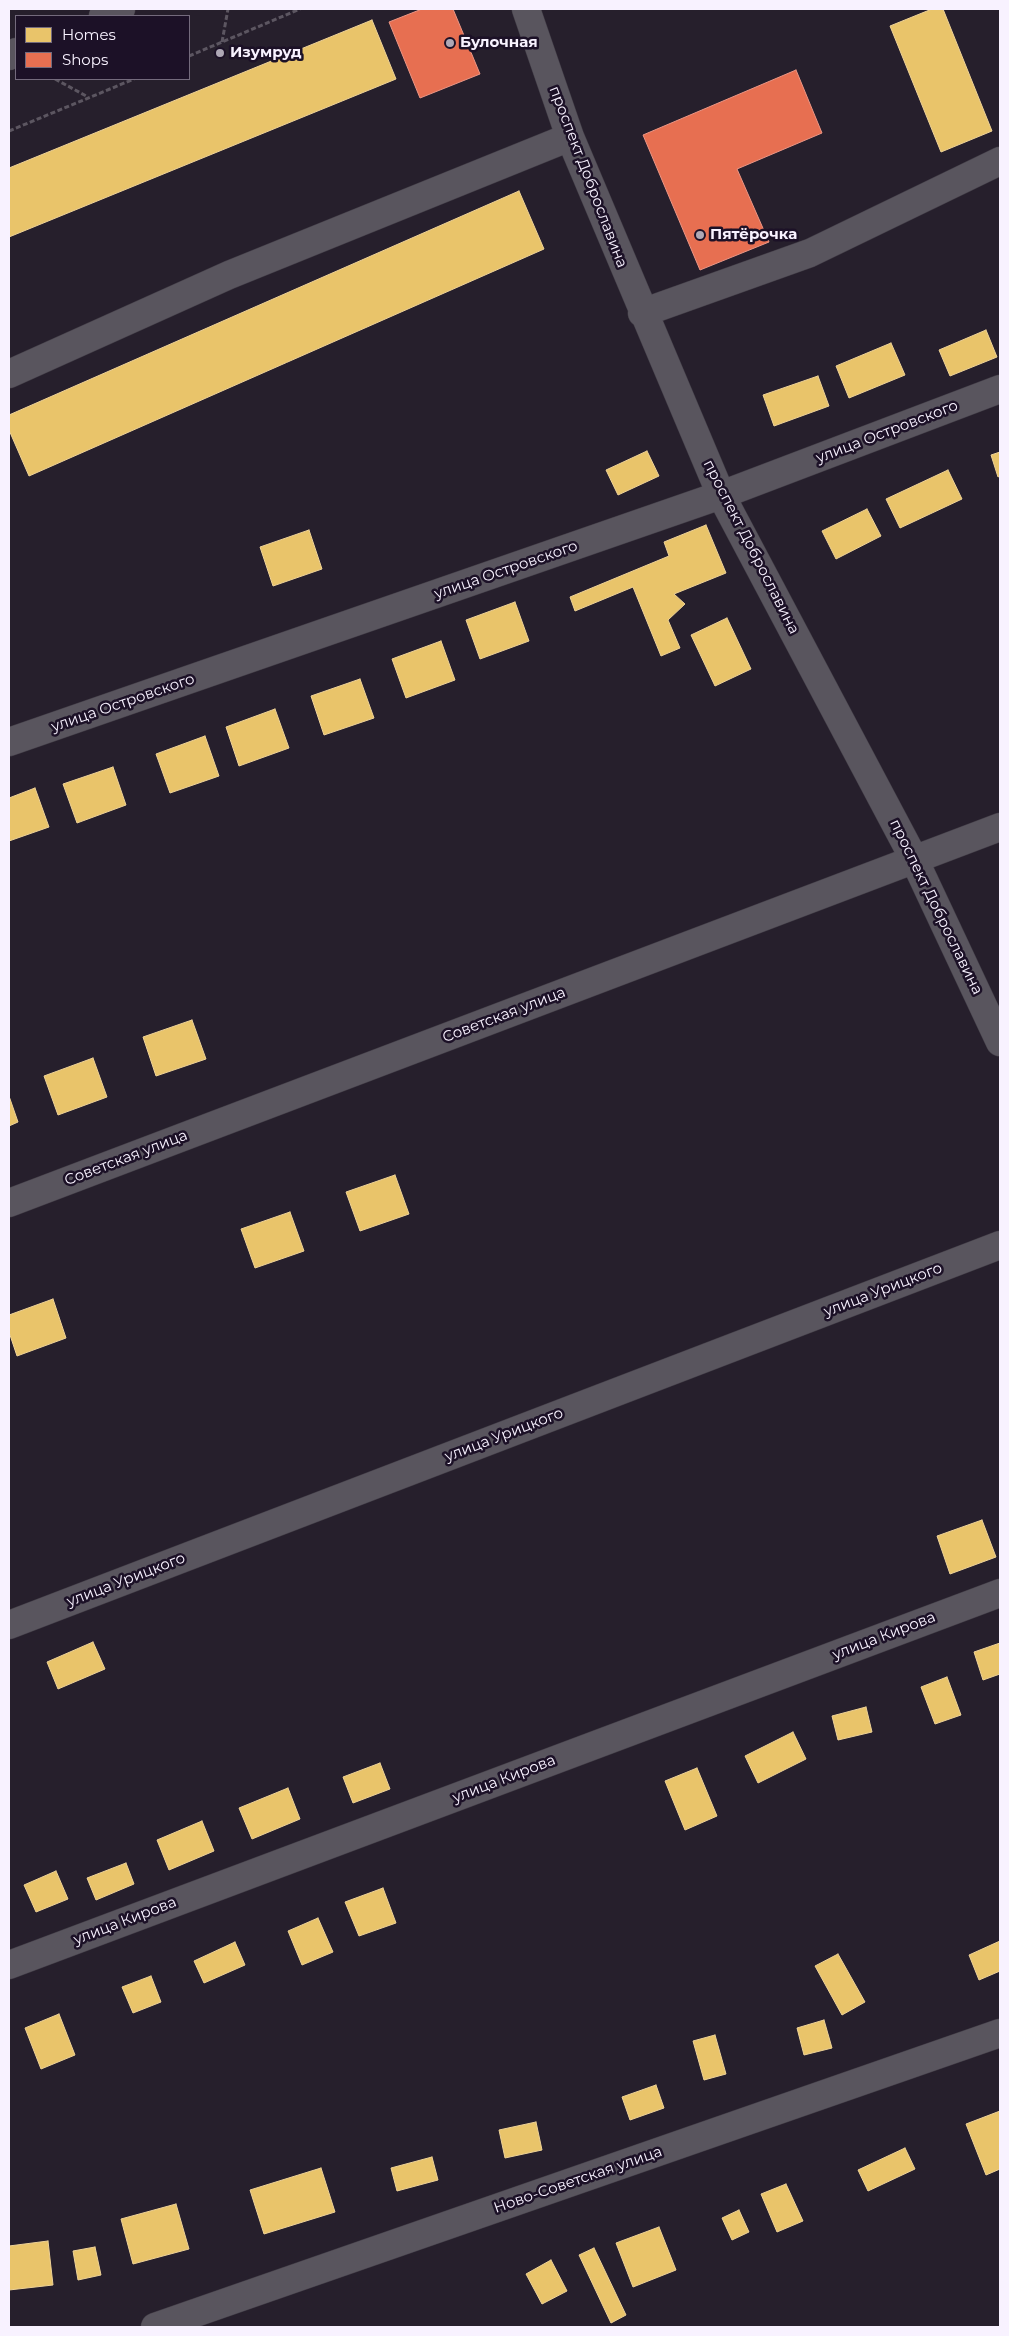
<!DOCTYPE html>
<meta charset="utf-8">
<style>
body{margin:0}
#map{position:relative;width:1009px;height:2336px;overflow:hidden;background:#261f2c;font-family:Montserrat,sans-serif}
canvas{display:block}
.frame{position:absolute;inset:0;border:10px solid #f8f2ff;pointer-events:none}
.legend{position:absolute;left:15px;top:15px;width:175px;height:65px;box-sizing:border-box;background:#1c1127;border:1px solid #746b7d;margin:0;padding:6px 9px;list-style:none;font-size:15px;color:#f8f2ff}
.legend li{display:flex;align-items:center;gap:10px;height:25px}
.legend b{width:25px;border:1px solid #746b7d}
</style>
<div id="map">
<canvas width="1009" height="2336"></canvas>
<div class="frame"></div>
<ul class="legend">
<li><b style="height:14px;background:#e9c46a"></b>Homes</li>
<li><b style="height:14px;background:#e76f51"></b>Shops</li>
</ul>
</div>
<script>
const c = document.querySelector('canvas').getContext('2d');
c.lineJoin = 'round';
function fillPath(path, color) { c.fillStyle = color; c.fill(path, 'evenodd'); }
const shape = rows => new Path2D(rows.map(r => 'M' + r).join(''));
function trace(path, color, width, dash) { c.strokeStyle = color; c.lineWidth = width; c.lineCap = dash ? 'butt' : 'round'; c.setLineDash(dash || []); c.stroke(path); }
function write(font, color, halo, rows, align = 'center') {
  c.font = font + ' Montserrat,sans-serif'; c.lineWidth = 5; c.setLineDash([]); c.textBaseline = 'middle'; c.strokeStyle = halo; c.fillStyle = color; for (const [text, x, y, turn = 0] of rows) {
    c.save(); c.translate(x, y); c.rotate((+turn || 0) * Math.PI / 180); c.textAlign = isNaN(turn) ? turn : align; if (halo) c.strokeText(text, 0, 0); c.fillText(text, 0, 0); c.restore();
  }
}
const homes = shape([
 [932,9,943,9,992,131,941,152,890,26,932,9],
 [372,20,396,79,9,237,9,168,372,20],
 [519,191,544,249,29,476,9,430,9,415,519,191],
 [986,330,997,357,950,376,939,350,986,330],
 [891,343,905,375,849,398,836,366,891,343],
 [818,376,829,406,774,426,763,395,818,376],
 [647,451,659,476,618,495,606,470,647,451],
 [1000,452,1000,476,998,477,991,455,1000,452],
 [948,470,962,499,900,528,886,499,948,470],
 [867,509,881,536,836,559,822,531,867,509],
 [706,525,726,573,674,594,685,604,668,620,680,648,661,656,633,587,575,611,570,597,669,556,664,542,706,525],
 [309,530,322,569,273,586,260,547,309,530],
 [515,602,529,641,480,659,466,620,515,602],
 [727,618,751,669,715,686,691,635,727,618],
 [441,641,455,680,406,698,392,659,441,641],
 [360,679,374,718,324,735,311,696,360,679],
 [275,709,289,748,239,766,226,727,275,709],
 [205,736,219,776,170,793,156,754,205,736],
 [113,767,126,805,77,823,63,784,113,767],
 [35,788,49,827,9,841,9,798,35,788],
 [192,1020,206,1059,156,1076,143,1037,192,1020],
 [93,1058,107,1097,58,1115,44,1076,93,1058],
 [9,1096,18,1122,9,1126,9,1096],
 [395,1175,409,1214,360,1231,346,1192,395,1175],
 [290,1212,304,1251,255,1268,241,1229,290,1212],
 [53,1299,66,1338,17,1356,9,1332,9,1315,53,1299],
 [982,1520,996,1557,950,1574,937,1536,982,1520],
 [93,1642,105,1669,58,1689,47,1662,93,1642],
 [1000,1643,1000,1674,983,1680,974,1652,1000,1643],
 [947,1677,961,1715,935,1724,921,1687,947,1677],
 [866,1707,872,1732,838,1740,832,1716,866,1707],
 [793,1732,806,1759,758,1783,745,1756,793,1732],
 [380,1763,390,1789,353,1803,343,1777,380,1763],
 [697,1768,717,1816,685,1830,665,1781,697,1768],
 [288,1788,300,1819,252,1839,239,1808,288,1788],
 [202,1821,214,1851,169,1870,157,1840,202,1821],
 [126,1863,134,1884,96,1900,87,1878,126,1863],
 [56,1871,68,1899,36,1912,24,1885,56,1871],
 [383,1888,396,1923,359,1936,345,1902,383,1888],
 [318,1918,333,1952,302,1965,288,1931,318,1918],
 [1000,1941,1000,1971,979,1980,969,1955,1000,1941],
 [235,1942,245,1965,204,1983,194,1961,235,1942],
 [838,1954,865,2002,842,2015,815,1966,838,1954],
 [151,1976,161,2002,133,2013,122,1987,151,1976],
 [59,2014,75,2055,41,2069,25,2028,59,2014],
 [824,2020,832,2048,804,2055,797,2028,824,2020],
 [715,2035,726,2074,704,2080,693,2041,715,2035],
 [656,2085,664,2108,630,2120,622,2097,656,2085],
 [1000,2111,1000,2169,986,2175,966,2124,1000,2111],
 [536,2122,542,2150,505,2158,499,2130,536,2122],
 [905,2148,915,2169,868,2191,858,2170,905,2148],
 [432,2157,438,2180,397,2191,391,2168,432,2157],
 [321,2168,335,2212,264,2234,250,2190,321,2168],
 [786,2184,803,2221,777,2232,761,2194,786,2184],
 [176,2204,189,2249,133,2264,121,2219,176,2204],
 [739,2210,749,2232,732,2240,722,2218,739,2210],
 [659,2227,676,2270,633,2287,616,2243,659,2227],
 [48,2241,53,2285,9,2290,9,2246,48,2241],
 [95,2247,101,2275,78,2280,73,2251,95,2247],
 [594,2248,626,2315,611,2323,579,2255,594,2248],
 [551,2260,567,2291,542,2304,526,2274,551,2260]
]);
const shops = shape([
 [422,9,453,9,480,74,420,98,389,22,422,9],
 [796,70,822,133,737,169,769,242,700,270,643,135,796,70]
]);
const path = shape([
 [222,42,228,9],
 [189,56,300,9],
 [55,79,88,97],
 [9,131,134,79]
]);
const minor = shape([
 [526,9,570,137,721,495,914,859,1000,1042],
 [103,16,121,9],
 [9,56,16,52],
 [642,313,810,253,1000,161],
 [9,374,229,275,570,137],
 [9,742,721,495,1000,389],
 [9,1203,1000,827],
 [9,1625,1000,1245],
 [9,1965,1000,1593],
 [155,2327,1000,2033]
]);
const markers = [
 [450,43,5,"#aea8b5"],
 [220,53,5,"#aea8b5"],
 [700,235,5,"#aea8b5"]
];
const poiNames = [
 ["Булочная",460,43],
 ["Изумруд",230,53],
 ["Пятёрочка",710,235]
];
const streetNames = [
 ["проспект Доброславина",588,177,69],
 ["улица Островского",887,432,-21],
 ["проспект Доброславина",751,547,63],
 ["улица Островского",506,570,-19],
 ["улица Островского",123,703,-19],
 ["проспект Доброславина",936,907,64],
 ["Советская улица",504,1015,-21],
 ["Советская улица",126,1158,-21],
 ["улица Урицкого",883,1290,-21],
 ["улица Урицкого",504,1435,-21],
 ["улица Урицкого",126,1580,-21],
 ["улица Кирова",884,1636,-21],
 ["улица Кирова",504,1779,-21],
 ["улица Кирова",125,1921,-21],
 ["Ново-Советская улица",578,2180,-19]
];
fillPath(homes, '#e9c46a');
trace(homes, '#eed297', 1);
fillPath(shops, '#e76f51');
trace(shops, '#ec9685', 1);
trace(minor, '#413c46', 29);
trace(path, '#5c5661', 3, [5, 2.5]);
trace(minor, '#59555e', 28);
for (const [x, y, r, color] of markers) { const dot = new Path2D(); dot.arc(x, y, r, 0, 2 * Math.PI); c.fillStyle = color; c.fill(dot); trace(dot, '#1c1127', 2); }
write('bold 15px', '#f8f2ff', '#1c1127', poiNames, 'left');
write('15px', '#f8f2ff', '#1c1127', streetNames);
</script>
